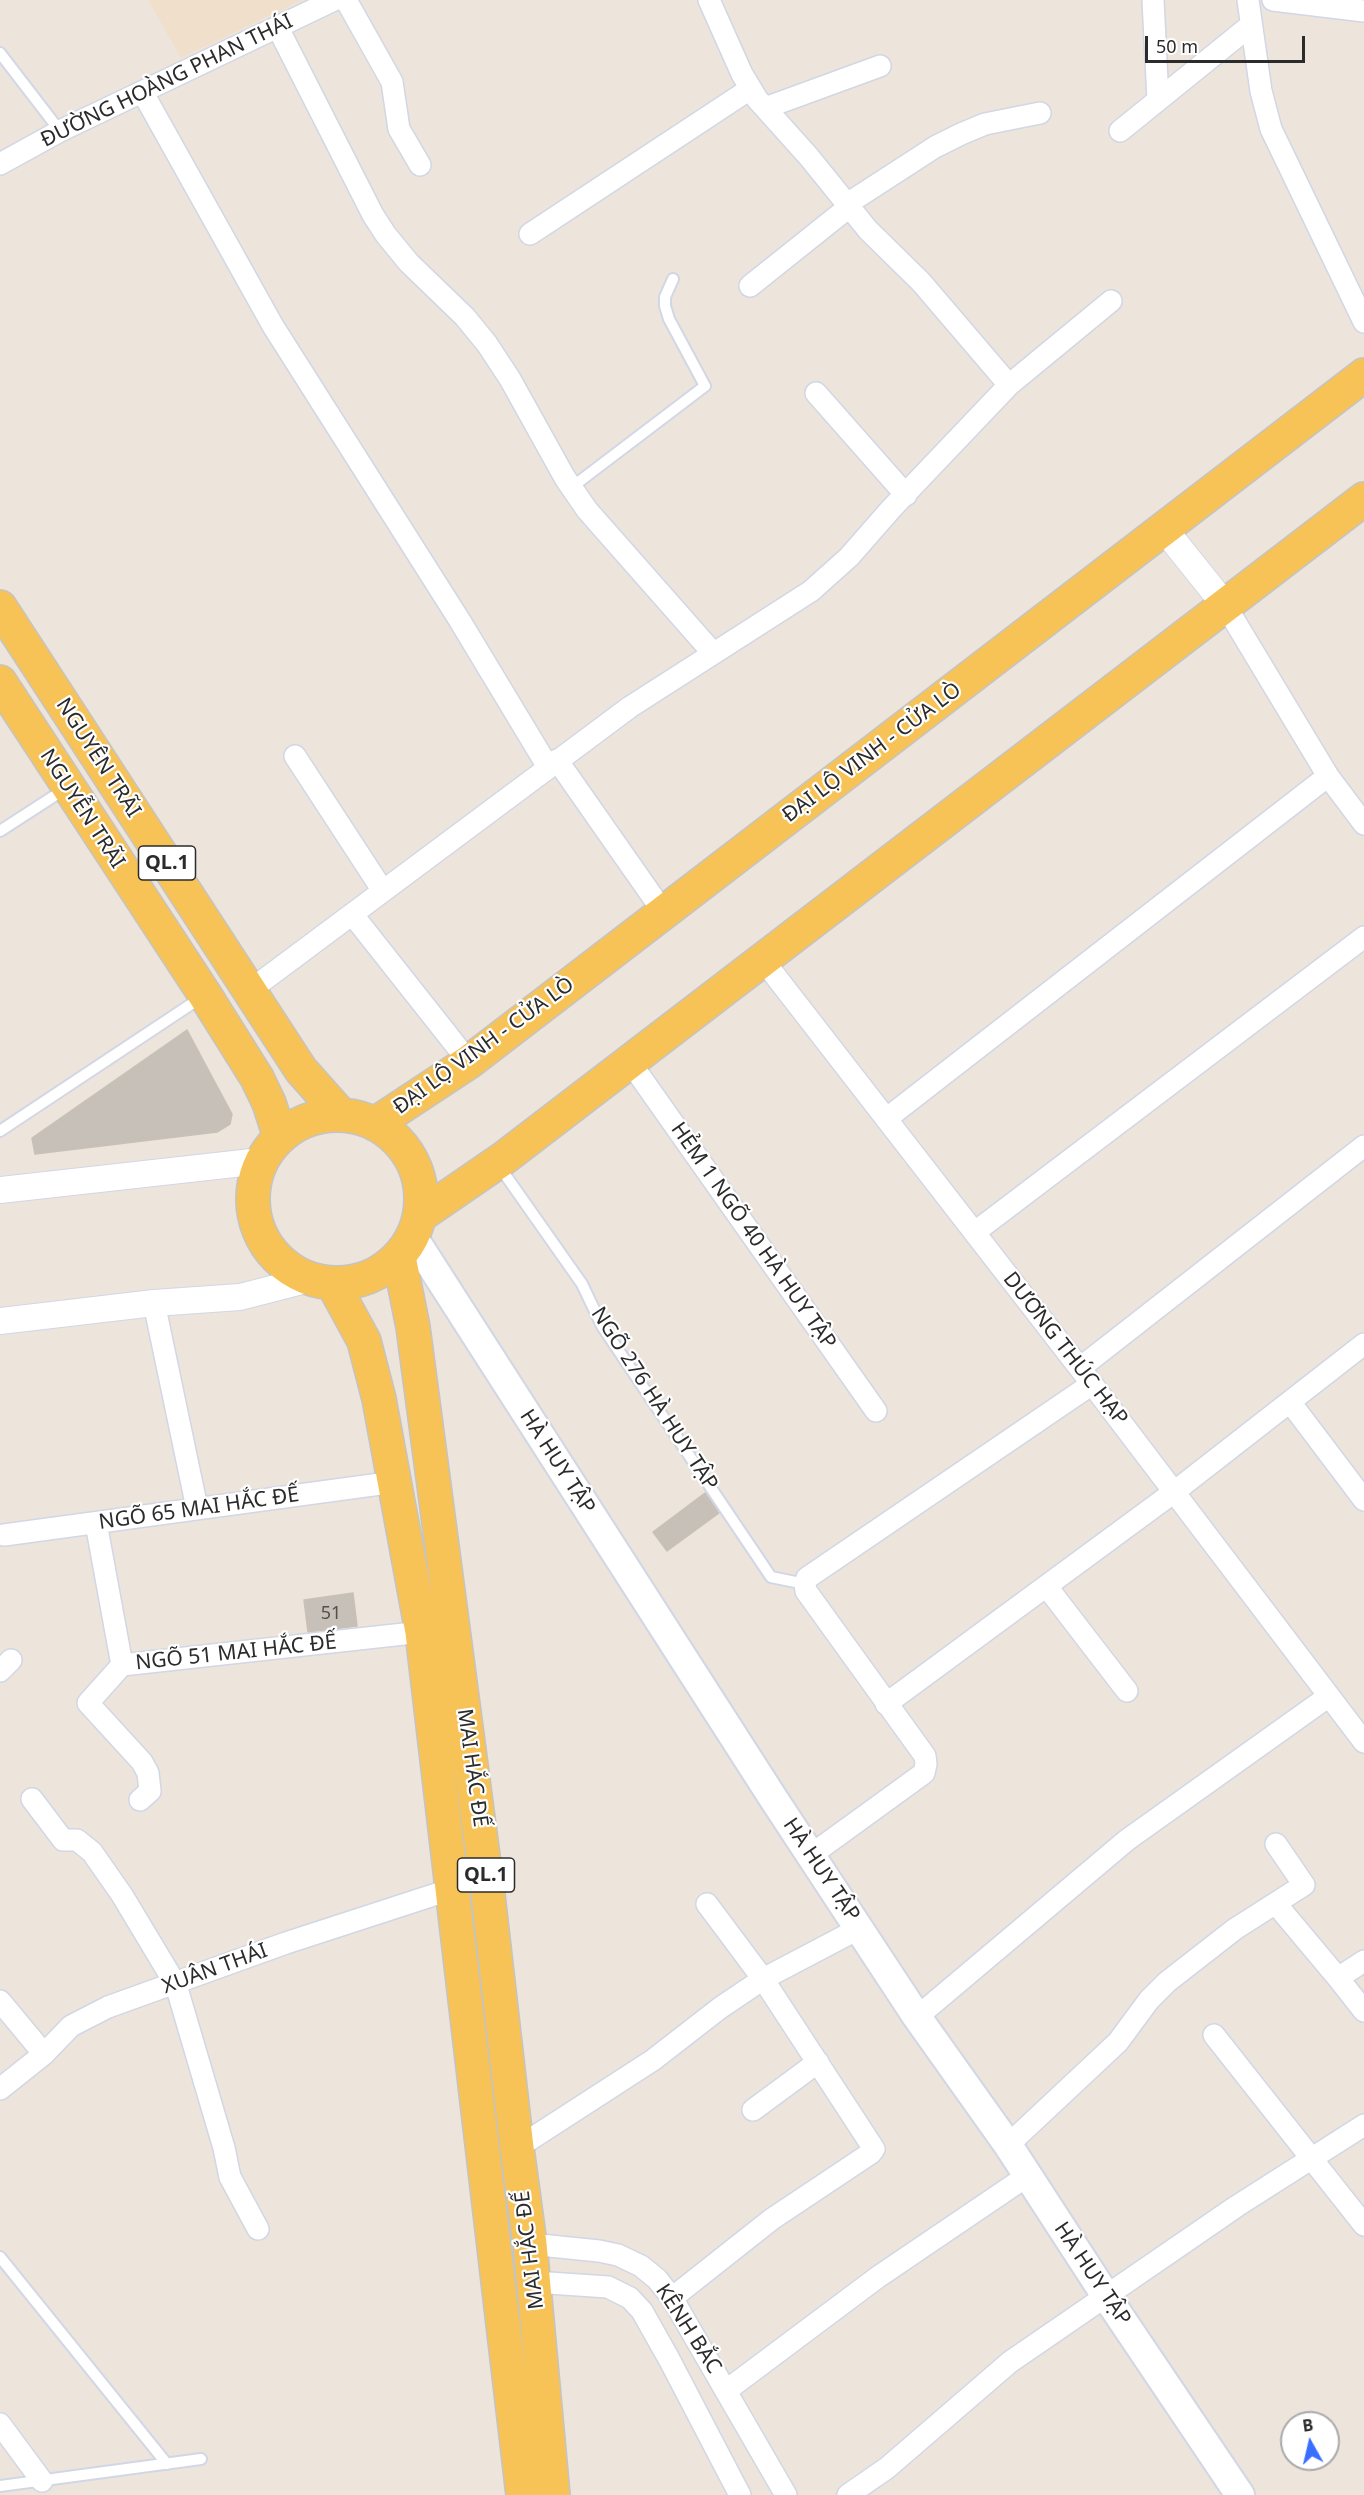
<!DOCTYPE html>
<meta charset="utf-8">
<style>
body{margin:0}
#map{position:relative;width:1364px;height:2495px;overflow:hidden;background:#ede4dc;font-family:"Noto Sans",sans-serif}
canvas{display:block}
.north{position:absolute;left:1280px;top:2411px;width:60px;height:60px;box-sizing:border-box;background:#fff;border:2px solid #aaa;border-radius:50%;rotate:352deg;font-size:16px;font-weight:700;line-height:24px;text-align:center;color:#2b2b2b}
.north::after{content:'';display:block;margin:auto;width:21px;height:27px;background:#386fff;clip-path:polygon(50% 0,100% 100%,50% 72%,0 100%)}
.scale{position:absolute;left:1145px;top:36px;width:160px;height:27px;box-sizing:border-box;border:3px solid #2b2b2b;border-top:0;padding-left:8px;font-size:18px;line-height:21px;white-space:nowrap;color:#2b2b2b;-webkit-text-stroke:4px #fff;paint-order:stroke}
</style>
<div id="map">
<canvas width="1364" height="2495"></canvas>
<div class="north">B</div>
<div class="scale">50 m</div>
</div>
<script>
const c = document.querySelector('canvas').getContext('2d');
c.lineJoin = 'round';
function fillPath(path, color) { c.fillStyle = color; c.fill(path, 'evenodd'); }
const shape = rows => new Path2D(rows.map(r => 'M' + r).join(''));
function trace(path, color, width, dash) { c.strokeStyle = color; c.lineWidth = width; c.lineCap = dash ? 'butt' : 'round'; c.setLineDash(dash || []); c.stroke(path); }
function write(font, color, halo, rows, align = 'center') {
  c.font = font + ' "Noto Sans",sans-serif'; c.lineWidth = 4.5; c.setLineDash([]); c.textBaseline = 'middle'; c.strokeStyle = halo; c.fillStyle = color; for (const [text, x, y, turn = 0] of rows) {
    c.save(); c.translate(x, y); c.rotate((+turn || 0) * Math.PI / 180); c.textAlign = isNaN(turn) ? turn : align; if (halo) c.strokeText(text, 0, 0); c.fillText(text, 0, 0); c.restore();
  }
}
const education = shape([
 [148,0,302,0,181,58]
]);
const building = shape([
 [187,1030,232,1114,230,1124,217,1132,35,1154,32,1138,187,1030],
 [705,1493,719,1513,667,1551,653,1532,705,1493],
 [353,1593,357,1626,308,1632,304,1600,353,1593]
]);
const service = shape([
 [0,53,60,131],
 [572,487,705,386,669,319,665,306,665,297,673,279],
 [0,831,65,789],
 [0,1131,202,997],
 [499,1166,582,1284,602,1326,771,1577,805,1584],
 [0,2257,167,2464],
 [0,2486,201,2459]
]);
const minor = shape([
 [346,0,392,82,399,129,420,165],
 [709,0,742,74,757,99,809,157,868,230,921,282,1009,385],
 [1153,0,1158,100],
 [1248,0,1261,91,1271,129,1364,322],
 [1273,0,1364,11],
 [278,28,373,215,386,235,409,263,465,317,487,344,510,379,565,478,587,510,713,653],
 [143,93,273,326,460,621,548,767],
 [765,108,880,66],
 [1120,131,1251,25],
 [0,164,60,131,334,0],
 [847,204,935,147,961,134,985,124,1040,113],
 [530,234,750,89],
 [750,286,849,207],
 [816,393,906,495],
 [1225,605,1328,776,1364,824],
 [295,756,383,891],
 [557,760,664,913],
 [352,914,469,1062],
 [763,960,1092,1384,1364,1742],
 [249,991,630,707,811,591,849,557,891,509,1009,385,1111,301],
 [630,1062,876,1411],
 [886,1119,1328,776],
 [975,1232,1364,937],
 [154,1303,197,1508],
 [1080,1368,1364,1146],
 [1290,1402,1364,1500],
 [96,1523,122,1665,422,1632],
 [4,1535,395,1482],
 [1047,1587,1127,1691],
 [122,1665,88,1703,142,1762,148,1773,150,1791,140,1800],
 [0,1671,11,1660],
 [886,1704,1174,1492,1364,1344],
 [32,1799,63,1840,77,1840,92,1852,122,1895,176,1985,224,2148,230,2177,258,2229],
 [811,1855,924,1773,926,1764,925,1756,806,1591,805,1584,807,1578,1092,1384],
 [1276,1904,1338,1978,1364,1961],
 [1338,1978,1364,2011],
 [0,2001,44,2054],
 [917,2017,1127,1840,1329,1696],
 [1214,2035,1364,2225],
 [0,2089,44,2054,71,2026,108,2007,286,1943,452,1889],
 [753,2110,818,2062],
 [1008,2145,1118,2042,1149,2000,1167,1982,1235,1929,1304,1885,1276,1844],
 [517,2148,653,2060,720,2008,763,1979,860,1928],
 [530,2244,599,2251,618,2255,641,2266,657,2279,672,2298,786,2495],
 [534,2282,608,2287,630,2298,642,2311,669,2359,740,2495],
 [672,2298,772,2219,871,2153,874,2149,763,1979,707,1904],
 [727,2390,878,2277,1027,2176],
 [0,2424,42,2481],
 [848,2495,887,2468,1010,2362,1237,2206,1364,2125]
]);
const tertiary = shape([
 [1164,529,1225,605],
 [0,1190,261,1161],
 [0,1321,154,1303,240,1297,310,1279]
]);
const secondary = shape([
 [413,1237,773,1798,917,2017,1008,2145,1106,2296,1240,2495]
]);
const primary = shape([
 [0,607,301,1070,341,1115],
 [0,682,205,995,257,1078,269,1103,280,1137],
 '253 1199a84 84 0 1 1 168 0a84 84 0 1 1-168 0Z',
 [375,1124,469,1062,1364,375],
 [421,1215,504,1158,1364,499],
 [399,1257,413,1327,487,1886,517,2148,530,2244,553,2495],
 [333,1284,364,1341,379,1399,422,1632,523,2495]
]);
const numberNames = [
 ["51",331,1614]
];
const shields = [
 [167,863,57],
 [486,1875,57]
];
const shieldNames = [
 ["QL.1",167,863],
 ["QL.1",486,1875]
];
const streetNames = [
 ["ĐƯỜNG HOÀNG PHAN THÁI",167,81,-26],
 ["ĐẠI LỘ VINH - CỬA LÒ",872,753,-37],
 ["NGUYÊN TRÃI",98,758,57],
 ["NGUYỄN TRÃI",82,809,57],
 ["ĐẠI LỘ VINH - CỬA LÒ",484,1046,-36],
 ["HẺM 1 NGÕ 40 HÀ HUY TẬP",753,1236,55],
 ["DƯƠNG THÚC HẠP",1065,1349,52],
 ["NGÕ 276 HÀ HUY TẬP",654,1399,57],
 ["HÀ HUY TẬP",557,1462,57],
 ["NGÕ 65 MAI HẮC ĐẾ",199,1509,-8],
 ["NGÕ 51 MAI HẮC ĐẾ",236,1653,-6],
 ["MAI HẮC ĐẾ",472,1768,82],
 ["HÀ HUY TẬP",821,1870,56],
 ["XUÂN THÁI",215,1969,-20],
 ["MAI HẮC ĐẾ",530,2250,-97],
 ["HÀ HUY TẬP",1092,2274,56],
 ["KÊNH BẮC",688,2329,57]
];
fillPath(education, '#f0e0cb');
fillPath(building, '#c6c0b8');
trace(building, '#c9c0b6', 1.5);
trace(service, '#d1d7e4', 14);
trace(minor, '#d1d7e4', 24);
trace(tertiary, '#d1d7e4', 28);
trace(secondary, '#d1d7e4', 32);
trace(primary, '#c4c4c4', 36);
trace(service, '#fff', 10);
trace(minor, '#fff', 21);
trace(tertiary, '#fff', 26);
trace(secondary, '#fff', 28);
trace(primary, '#f7c357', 33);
write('18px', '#52504e', null, numberNames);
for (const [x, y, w] of shields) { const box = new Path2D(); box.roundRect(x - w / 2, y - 17, w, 34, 4.5); c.fillStyle = '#fff'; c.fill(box); trace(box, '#2b2b2b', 1.5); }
write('bold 20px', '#2b2b2b', null, shieldNames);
write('21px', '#2b2b2b', '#fff', streetNames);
</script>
